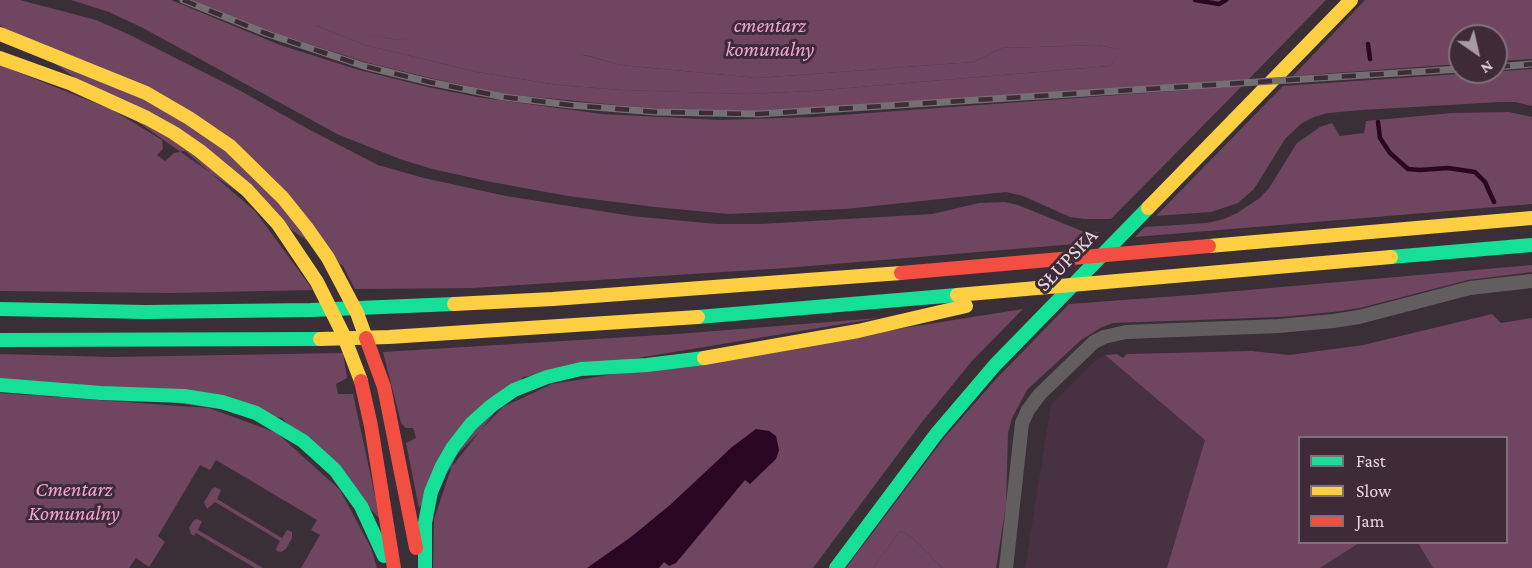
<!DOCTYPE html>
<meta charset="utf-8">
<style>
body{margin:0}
#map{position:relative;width:1532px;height:568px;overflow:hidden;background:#3a2f36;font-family:"Crimson Pro",serif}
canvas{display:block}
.legend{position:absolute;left:1298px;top:436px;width:210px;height:108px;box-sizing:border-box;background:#3e2b37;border:2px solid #80707a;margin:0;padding:8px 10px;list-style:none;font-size:18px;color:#e4d7df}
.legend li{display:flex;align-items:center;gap:12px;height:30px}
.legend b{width:30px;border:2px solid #80707a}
.north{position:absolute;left:1448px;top:24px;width:60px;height:60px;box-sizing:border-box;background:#3e2b37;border:2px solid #80707a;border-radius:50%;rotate:146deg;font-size:16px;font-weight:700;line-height:24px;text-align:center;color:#e4d7df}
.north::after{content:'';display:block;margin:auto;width:21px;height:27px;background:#a89ca4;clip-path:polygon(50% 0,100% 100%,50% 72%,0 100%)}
</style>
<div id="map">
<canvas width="1532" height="568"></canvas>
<ul class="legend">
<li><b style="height:8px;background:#16e098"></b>Fast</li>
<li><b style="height:8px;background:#ffcf43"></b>Slow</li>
<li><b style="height:8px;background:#f24e42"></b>Jam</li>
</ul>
<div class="north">N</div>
</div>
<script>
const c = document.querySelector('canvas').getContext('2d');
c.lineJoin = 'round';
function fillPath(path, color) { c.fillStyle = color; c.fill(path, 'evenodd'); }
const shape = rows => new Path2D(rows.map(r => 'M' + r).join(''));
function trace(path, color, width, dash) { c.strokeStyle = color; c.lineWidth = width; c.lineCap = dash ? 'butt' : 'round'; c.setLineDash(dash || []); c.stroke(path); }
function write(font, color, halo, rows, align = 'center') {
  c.font = font + ' "Crimson Pro",serif'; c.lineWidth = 6; c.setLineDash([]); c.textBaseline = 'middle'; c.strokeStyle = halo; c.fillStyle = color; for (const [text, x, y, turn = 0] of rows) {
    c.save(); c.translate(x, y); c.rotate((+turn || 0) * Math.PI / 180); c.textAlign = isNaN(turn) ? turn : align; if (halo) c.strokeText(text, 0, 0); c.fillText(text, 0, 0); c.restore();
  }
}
const built = shape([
 [1105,355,1205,440,1167,568,1025,568,1051,405,1094,362],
 [1359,542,1418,543,1433,568,1320,568]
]);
const green = shape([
 [0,0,20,0,96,20,130,35,239,90,310,130,378,165,424,178,506,196,632,216,716,224,761,224,932,214,979,203,1005,202,1018,205,1082,231,1099,232,1087,243,786,268,473,288,355,289,343,266,0,25],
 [71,0,171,0,280,45,359,70,428,87,477,97,602,114,720,120,814,117,1242,86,1111,219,1085,219,1070,217,1023,196,1006,192,846,209,728,214,655,207,568,196,491,182,432,169,400,159,339,135,143,28,109,12],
 [192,0,1326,0,1248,80,758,111,657,109,505,94,430,78,365,62,266,30],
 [315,25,392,39,585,55,621,65,757,78,974,62,1002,48,1098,45,1122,50,1110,66,812,91,747,94,622,90,558,85,477,72,365,45],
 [1365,0,1532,0,1532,59,1496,61,1496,36,1460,36,1460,64,1293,76],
 [0,65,113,110,162,140,163,149,157,155,165,161,174,153,185,151,255,211,313,290,171,293,0,291],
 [1532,69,1532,106,1515,102,1500,102,1362,110,1328,113,1314,117,1302,123,1285,139,1254,189,1238,203,1211,212,1156,216,1283,86],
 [1509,112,1532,117,1532,204,1135,237,1145,227,1207,223,1224,219,1237,213,1260,198,1269,188,1297,143,1320,127,1332,123,1340,136,1364,133,1366,121,1452,113],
 [1532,265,1532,272,1468,280,1360,308,1333,312,1280,317,1113,323,1100,328,1080,341,1027,390,1012,418,1008,433,1006,505,996,568,942,568,912,537,900,531,873,568,846,568,945,437,996,379,1069,304,1191,295],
 [1023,309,972,361,922,422,813,568,433,568,434,519,455,457,503,407,552,384],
 [1492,314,1501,323,1532,318,1532,568,1433,568,1418,543,1506,542,1506,438,1300,438,1300,542,1359,543,1320,568,1167,568,1205,440,1105,355,1117,354,1123,358,1127,354,1252,351,1289,355,1363,345],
 [879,318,523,377,419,508,406,443,416,438,413,428,406,428,401,423,383,352,677,334],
 [343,353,347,378,336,384,338,394,353,394,380,519,282,418,0,378,0,354,112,357],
 [0,393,209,408,277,433,340,490,371,548,377,568,301,568,320,535,311,530,317,520,216,460,210,470,200,465,158,536,165,542,149,567,136,558,129,568,0,568],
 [215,487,221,490,217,499,282,538,287,530,292,532,292,538,286,549,281,552,277,551,276,549,280,541,215,502,207,509,204,502,212,489],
 [196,519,202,521,198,530,263,568,255,568,196,533,194,536,191,534,189,528,193,521]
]);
const forest = shape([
 [310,23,392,39,550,46,621,65,757,78,974,62,1002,48,1098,45,1123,50,1110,66,812,91,747,94,622,90,558,85,477,72,365,45],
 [636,123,695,126,721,130,726,133,701,140,686,156,684,171,678,181,666,182,606,172,519,146,520,138,530,131,541,129,585,131,597,130,607,125],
 [309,147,354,171,378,195,376,218,362,231,341,223,317,196,294,177,285,161,284,152],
 [900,531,912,537,942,568,873,568]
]);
const water = shape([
 [756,429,769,431,776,436,779,450,776,459,750,484,745,480,676,563,669,566,664,562,659,568,587,568,631,537,670,505,732,447]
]);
const stream = shape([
 [1195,0,1219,4,1226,0],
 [1368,44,1370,59],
 [1378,122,1380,138,1390,153,1408,169,1420,170,1448,168,1475,172,1485,182,1494,202]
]);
const street = shape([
 [1006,568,1022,423,1028,410,1040,394,1094,342,1104,337,1126,332,1279,326,1333,321,1359,317,1470,288,1532,281]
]);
const fast = shape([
 [1391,257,1532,245],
 [0,309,145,312,311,310,454,304],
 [698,317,957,295],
 [0,340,320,339],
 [0,385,101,393,184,396,222,402,256,413,303,441,335,470,361,506,384,556],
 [425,568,425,523,431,492,442,466,453,447,471,424,491,406,514,390,547,377,581,369,647,365,704,358],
 [836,568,937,433,995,365,1148,208]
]);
const slow = shape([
 [0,34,146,93,189,118,230,146,283,198,307,228,328,258,357,313,366,338],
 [0,58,72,84,147,118,174,133,200,151,247,190,278,224,317,282,343,334,361,381],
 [1148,208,1351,0],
 [1209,246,1532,218],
 [957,295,1391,257],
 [454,304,553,299,901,273],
 [320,339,389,337,698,317],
 [704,358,858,331,966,306]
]);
const jam = shape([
 [901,273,1209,246],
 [366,338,384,387,416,548],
 [361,381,371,426,394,568]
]);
const rail = shape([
 [183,0,265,33,364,66,429,82,504,97,570,105,656,112,758,114,1460,69],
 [1496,67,1532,64]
]);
const parkNames = [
 ["cmentarz",770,26],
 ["komunalny",770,50],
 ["Cmentarz",74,490],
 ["Komunalny",74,514]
];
const streetNames = [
 ["SŁUPSKA",1067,260,-46]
];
fillPath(built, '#483140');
fillPath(green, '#6f4560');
fillPath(forest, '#704562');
fillPath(water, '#2b0622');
trace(stream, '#2b0622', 4.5);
trace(street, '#625e60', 14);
trace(fast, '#16e098', 14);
trace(slow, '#ffcf43', 14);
trace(jam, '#f24e42', 14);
trace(rail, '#746f72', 7);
trace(rail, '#3e2b37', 4.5, [14]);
write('italic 21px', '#f0a4d5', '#3e2b37', parkNames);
write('21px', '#e4d7df', '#3e2b37', streetNames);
</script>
